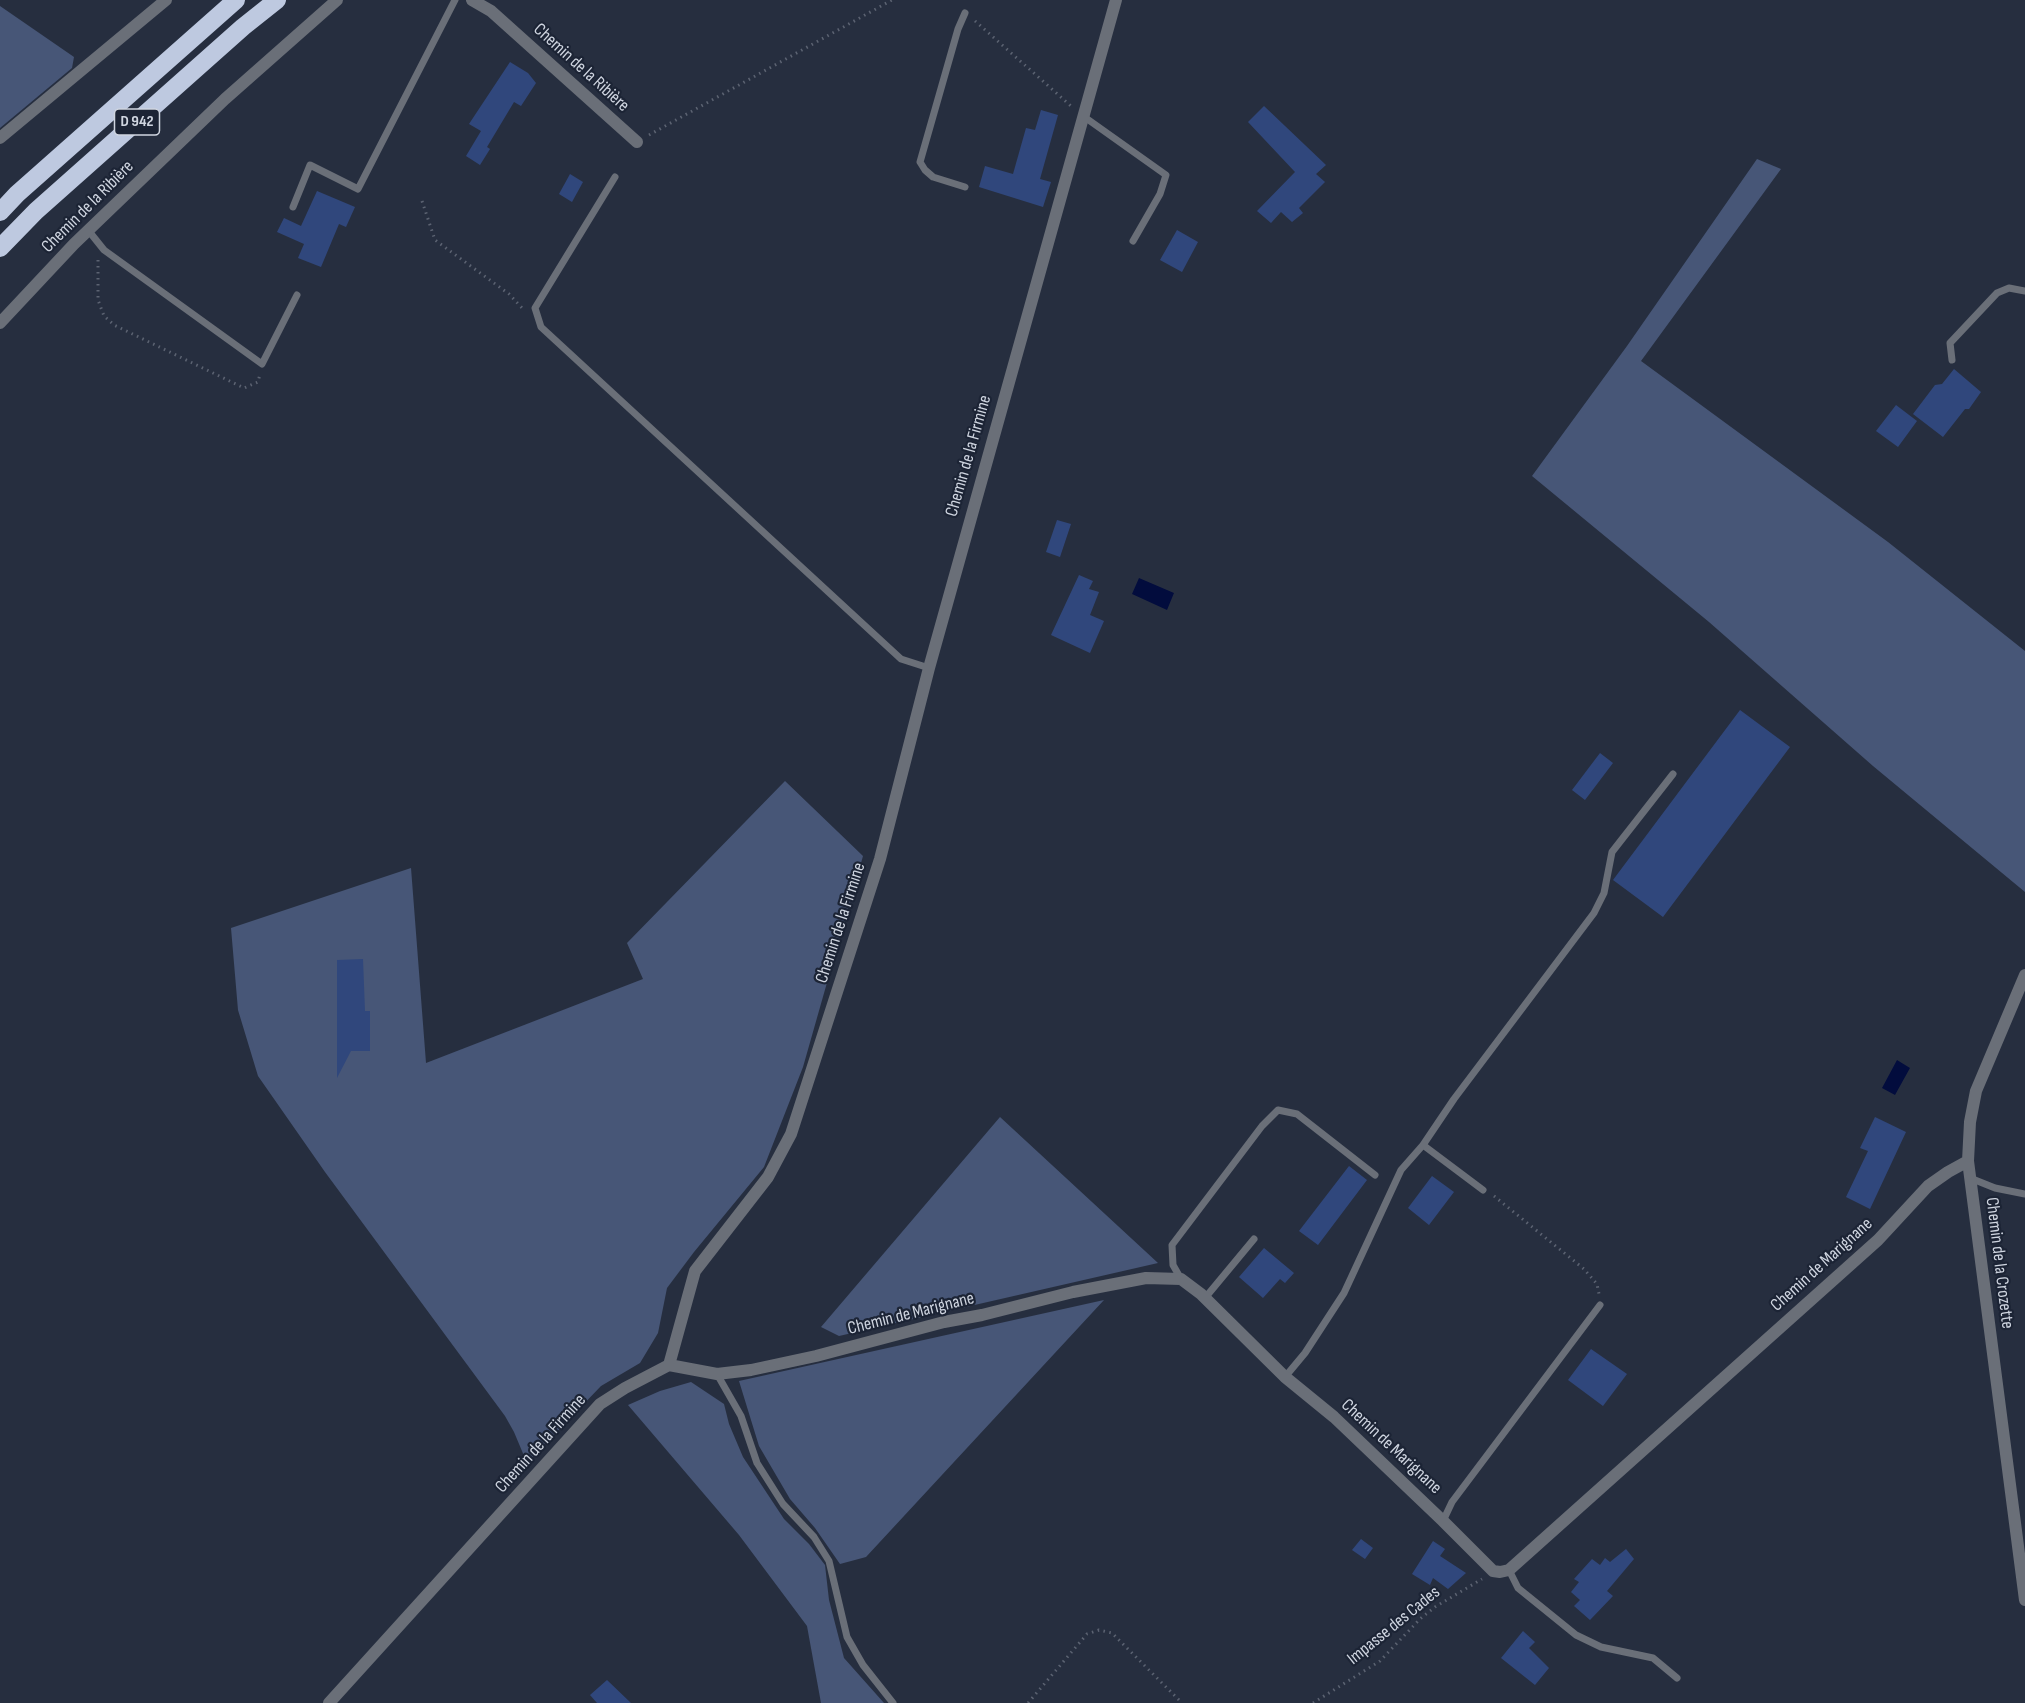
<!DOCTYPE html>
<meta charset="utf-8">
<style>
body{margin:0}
canvas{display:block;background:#262e3f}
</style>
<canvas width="2025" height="1703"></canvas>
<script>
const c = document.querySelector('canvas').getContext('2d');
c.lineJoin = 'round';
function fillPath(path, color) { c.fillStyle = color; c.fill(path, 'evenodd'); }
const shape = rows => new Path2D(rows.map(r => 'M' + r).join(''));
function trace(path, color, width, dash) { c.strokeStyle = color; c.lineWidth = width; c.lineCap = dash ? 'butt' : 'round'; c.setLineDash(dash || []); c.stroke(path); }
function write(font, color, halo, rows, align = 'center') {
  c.font = font + ' "Sofia Sans Condensed",sans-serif'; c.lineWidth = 4.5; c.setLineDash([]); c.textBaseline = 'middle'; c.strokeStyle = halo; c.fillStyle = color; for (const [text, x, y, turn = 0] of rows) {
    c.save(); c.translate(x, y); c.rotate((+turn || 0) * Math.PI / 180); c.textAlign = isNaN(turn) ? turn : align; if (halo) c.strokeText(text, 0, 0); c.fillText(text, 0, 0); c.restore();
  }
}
const green = shape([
 [0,6,74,57,72,68,0,128],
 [1757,159,1781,169,1641,361,1888,542,2025,651,2025,892,1873,766,1709,622,1532,476,1627,346],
 [785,781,863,856,803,1067,764,1167,694,1252,667,1288,658,1333,640,1363,601,1386,527,1463,514,1432,505,1416,325,1172,258,1076,238,1010,231,928,411,868,426,1063,643,979,627,943],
 [1000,1117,1158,1263,839,1336,821,1327],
 [1104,1300,866,1557,840,1564,815,1528,790,1499,759,1446,739,1381],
 [691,1382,724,1404,729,1424,743,1457,784,1519,809,1544,825,1565,829,1600,844,1658,884,1703,821,1703,807,1626,739,1535,628,1405,660,1391]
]);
const water = shape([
 [1139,578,1174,593,1167,610,1132,594],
 [1897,1060,1910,1068,1895,1095,1882,1088]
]);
const building = shape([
 [510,62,528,73,536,83,521,106,514,102,487,147,490,149,480,165,466,156,481,131,469,124],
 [1264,106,1326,165,1316,174,1325,182,1299,208,1303,213,1292,222,1281,212,1271,223,1257,211,1295,172,1248,122],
 [1041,110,1058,115,1040,179,1051,182,1043,207,979,187,985,166,1013,174,1026,128,1035,130],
 [570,174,583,182,572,202,559,194],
 [317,191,355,207,346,227,339,224,321,267,298,258,304,244,277,232,284,218,301,226],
 [1177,230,1198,242,1182,272,1160,260],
 [1954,369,1981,392,1969,409,1965,409,1943,437,1913,414,1935,385,1942,384],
 [1896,405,1917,421,1898,447,1876,431],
 [1057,520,1071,524,1060,557,1046,552],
 [1079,575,1093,581,1089,589,1099,592,1090,615,1104,621,1090,653,1051,635],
 [1740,710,1790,747,1663,917,1613,880],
 [1600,753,1613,763,1585,800,1572,790],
 [363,959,365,1011,370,1011,370,1051,351,1051,337,1078,337,960],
 [1875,1117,1906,1132,1870,1209,1846,1197,1868,1151,1860,1148],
 [1349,1166,1367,1180,1318,1245,1299,1231],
 [1432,1176,1454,1192,1429,1225,1408,1208],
 [1264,1248,1294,1273,1285,1283,1280,1279,1263,1298,1239,1277],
 [1591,1349,1627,1374,1603,1406,1568,1380],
 [1361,1539,1373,1548,1365,1559,1352,1550],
 [1433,1541,1445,1549,1440,1556,1466,1573,1448,1589,1433,1578,1430,1585,1412,1574],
 [1626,1549,1634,1559,1607,1591,1613,1596,1590,1620,1574,1606,1580,1600,1571,1592,1579,1582,1574,1579,1592,1559,1600,1565,1605,1558,1610,1562],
 [1523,1631,1535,1642,1529,1648,1549,1668,1535,1685,1501,1658],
 [607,1680,631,1703,597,1703,590,1695]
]);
const path = shape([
 [975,21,1071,106],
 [649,135,892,0],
 [422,201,435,240,509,294,523,309],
 [98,260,98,300,104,316,114,325,244,388,258,382,260,374],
 [1494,1196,1584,1269,1597,1284,1599,1294],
 [1028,1703,1087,1634,1099,1630,1112,1633,1182,1703],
 [1313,1703,1380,1661,1420,1619,1435,1607,1482,1579]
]);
const lane = shape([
 [1083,116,1166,175,1160,194,1133,241],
 [615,177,535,308,541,327,901,659,929,668],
 [965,187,933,177,925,170,920,162,958,29,965,13],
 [293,207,310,165,358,189,455,0],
 [88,230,104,250,262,364,297,295],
 [1952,360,1950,343,1997,293,2009,288,2025,291],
 [1423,1145,1454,1099,1594,913,1604,893,1612,852,1673,774],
 [1970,1178,1995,1188,2025,1194],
 [1181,1279,1173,1265,1172,1245,1262,1126,1278,1110,1297,1114,1375,1175],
 [1205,1298,1254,1239],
 [717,1374,741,1416,757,1463,783,1504,814,1537,829,1561,847,1637,863,1665,893,1703],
 [1285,1377,1305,1353,1344,1293,1401,1170,1423,1145,1483,1190],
 [1443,1521,1452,1502,1600,1305],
 [1509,1570,1518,1588,1576,1635,1601,1647,1653,1658,1677,1678]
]);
const street = shape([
 [472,0,491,11,637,142],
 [0,138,166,0],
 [0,323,74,244,225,99,337,0],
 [2025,975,1976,1091,1970,1122,1968,1161,2025,1600],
 [669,1365,717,1374,751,1370,816,1356,944,1322,982,1315,1073,1292,1146,1278,1181,1279,1201,1294,1285,1377,1334,1417,1443,1521,1493,1571,1500,1572,1509,1570,1878,1240,1928,1186,1948,1172,1968,1161],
 [329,1703,600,1404,625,1388,669,1365,695,1271,768,1177,791,1134,880,859,929,668,1116,0]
]);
const highway = shape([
 [0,212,17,194,236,0],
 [0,248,36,211,243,27,277,0]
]);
const shields = [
 [137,122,45]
];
const shieldNames = [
 ["D 942",137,122]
];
const streetNames = [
 ["Chemin de la Ribière",581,68,42],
 ["Chemin de la Ribière",88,207,-45],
 ["Chemin de la Firmine",969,456,-74],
 ["Chemin de la Firmine",841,923,-72],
 ["Chemin de la Crozette",1999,1263,83],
 ["Chemin de Marignane",1822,1265,-42],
 ["Chemin de Marignane",911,1314,-14],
 ["Chemin de la Firmine",541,1444,-48],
 ["Chemin de Marignane",1391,1447,43],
 ["Impasse des Cades",1394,1626,-39]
];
fillPath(green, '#475677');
fillPath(water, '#020c3d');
fillPath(building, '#30477c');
trace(path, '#5c6372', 3, [1.5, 4.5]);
trace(lane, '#6a6f78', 7);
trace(street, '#6a6f78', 12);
trace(highway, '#bec9e0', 18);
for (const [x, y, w] of shields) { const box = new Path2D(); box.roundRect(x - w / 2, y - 13, w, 26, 4.5); c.fillStyle = '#1c2435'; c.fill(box); trace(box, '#cfd5e0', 1.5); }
write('bold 16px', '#cfd5e0', null, shieldNames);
write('18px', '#cfd5e0', '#1c2435', streetNames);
</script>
